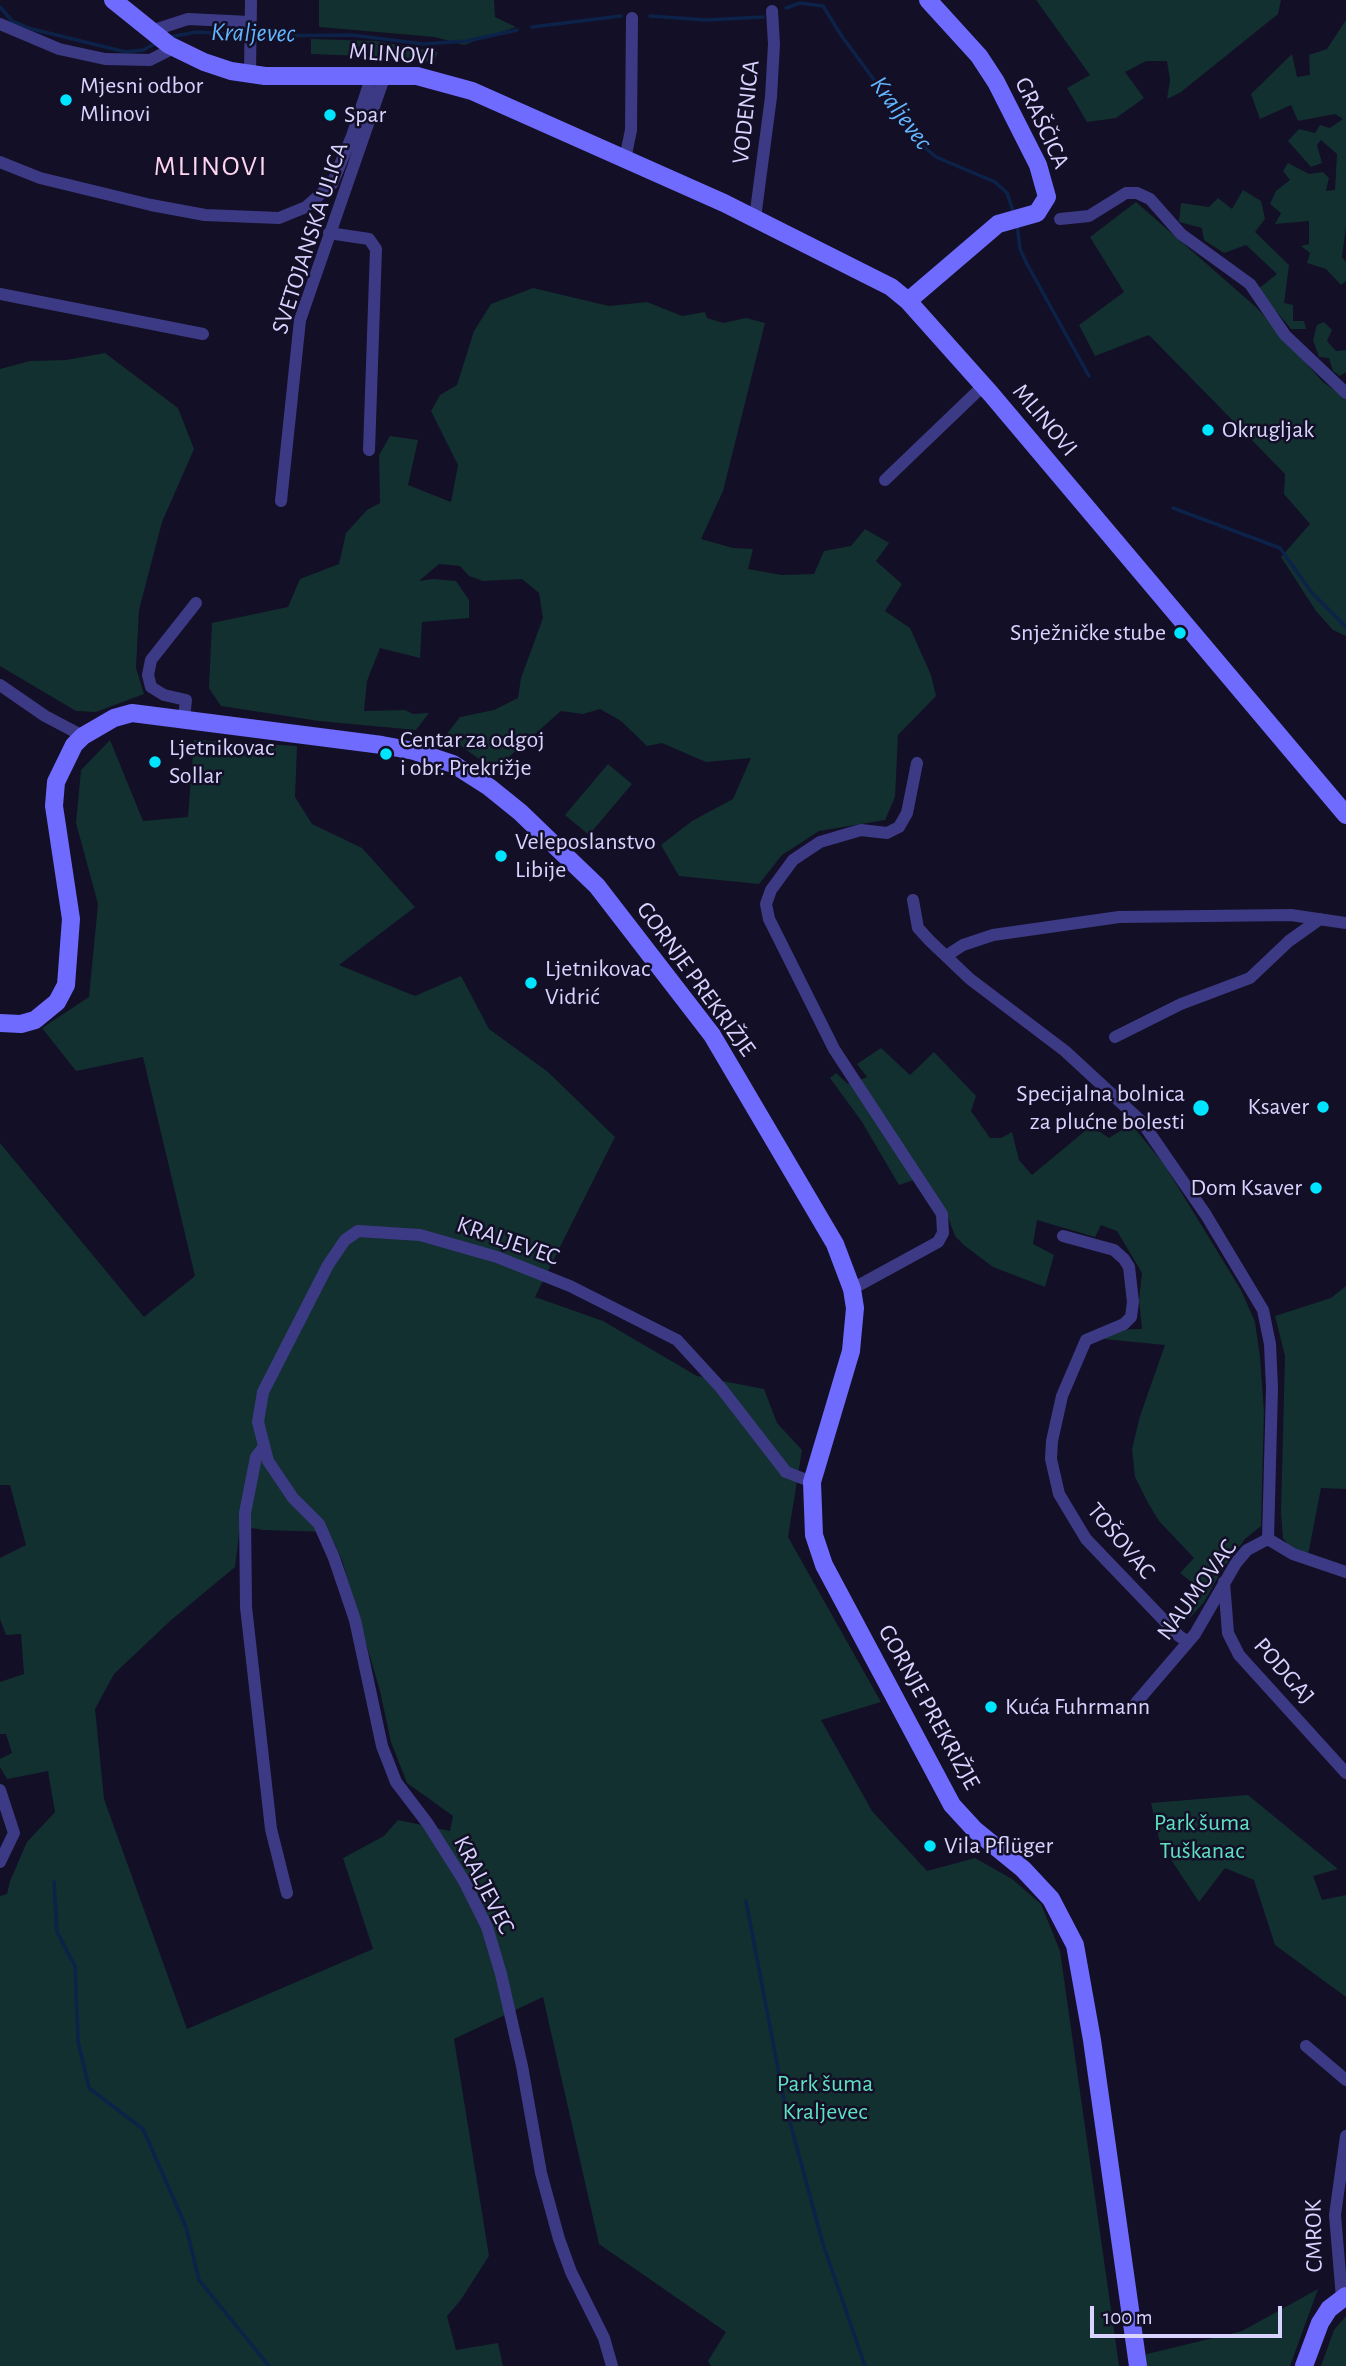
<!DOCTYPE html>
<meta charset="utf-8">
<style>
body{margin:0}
#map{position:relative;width:1346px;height:2366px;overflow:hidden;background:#130f26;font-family:"Alegreya Sans",sans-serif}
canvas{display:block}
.scale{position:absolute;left:1090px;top:2306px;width:192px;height:32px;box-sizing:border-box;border:4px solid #d9d4ff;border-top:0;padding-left:9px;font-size:21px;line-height:24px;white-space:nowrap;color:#d9d4ff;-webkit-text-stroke:5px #130f26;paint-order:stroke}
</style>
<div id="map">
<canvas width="1346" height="2366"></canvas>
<div class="scale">100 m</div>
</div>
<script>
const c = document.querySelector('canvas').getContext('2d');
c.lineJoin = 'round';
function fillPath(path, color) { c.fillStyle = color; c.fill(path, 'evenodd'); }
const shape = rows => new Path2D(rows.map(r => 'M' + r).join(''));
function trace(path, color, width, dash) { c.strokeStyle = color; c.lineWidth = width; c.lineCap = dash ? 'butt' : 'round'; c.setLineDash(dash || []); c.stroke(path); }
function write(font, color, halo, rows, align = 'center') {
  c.font = font + ' "Alegreya Sans",sans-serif'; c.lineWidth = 5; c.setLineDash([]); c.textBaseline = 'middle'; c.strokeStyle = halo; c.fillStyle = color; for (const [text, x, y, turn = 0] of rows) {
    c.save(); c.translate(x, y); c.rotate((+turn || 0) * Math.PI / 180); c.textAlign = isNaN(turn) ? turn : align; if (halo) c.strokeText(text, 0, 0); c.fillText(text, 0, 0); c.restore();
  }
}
const green = shape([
 [319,0,494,0,495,17,516,27,464,45,435,37,319,27],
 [1036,0,1281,0,1278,14,1181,92,1167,99,1170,80,1167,61,1146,61,1125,72,1144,98,1116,118,1087,122,1067,88,1090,75],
 [1346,20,1346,226,1342,257,1346,262,1346,281,1341,285,1326,269,1307,263,1310,253,1301,246,1309,244,1309,221,1275,224,1281,213,1270,204,1276,191,1290,180,1283,171,1288,163,1309,174,1323,172,1329,178,1326,191,1335,190,1337,154,1321,140,1317,145,1322,163,1311,167,1288,141,1299,129,1315,133,1320,125,1330,128,1343,119,1335,114,1298,121,1291,105,1260,119,1251,94,1292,54,1297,77,1310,75,1309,55,1327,49],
 [311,39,376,41,438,52,434,63,411,58,311,54],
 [1243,190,1261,201,1265,219,1255,232,1289,265,1284,303,1293,305,1293,321,1304,321,1306,329,1291,329,1258,289,1277,274,1246,245,1224,253,1204,240,1202,228,1179,222,1181,203,1209,207,1218,198,1232,209],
 [1136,202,1257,308,1323,382,1346,398,1346,636,1333,630,1316,611,1281,557,1310,524,1284,494,1285,474,1149,335,1095,356,1079,325,1124,292,1090,237],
 [533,288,609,306,647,302,682,316,705,312,707,318,723,323,746,318,765,323,723,491,701,539,733,548,753,549,748,569,782,575,814,574,824,551,851,546,865,529,889,543,876,561,902,584,885,611,910,628,931,675,936,696,898,735,895,797,885,820,819,831,782,855,759,884,679,876,661,845,692,821,733,799,751,758,706,762,662,743,647,746,621,721,600,709,583,714,561,711,494,770,446,735,460,717,494,710,518,698,521,678,543,618,539,593,522,579,483,581,469,576,460,566,439,564,419,581,433,579,456,581,469,600,469,618,422,622,420,658,380,648,367,681,364,711,405,710,413,714,429,713,416,730,319,721,221,706,209,688,212,623,288,607,300,579,339,564,346,533,367,510,380,503,379,455,390,436,418,440,408,485,451,502,458,465,431,411,440,395,457,385,474,331,491,304],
 [1324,322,1332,330,1327,341,1336,351,1346,350,1346,372,1340,376,1333,371,1329,358,1319,357,1313,340,1317,325],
 [105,353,178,408,194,449,162,522,139,610,136,668,144,694,96,712,76,711,0,666,0,369,30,361,66,360],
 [110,740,143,821,188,817,194,740,297,746,295,797,312,824,362,848,415,907,339,965,415,996,461,976,489,1029,548,1072,615,1137,535,1297,603,1321,697,1376,764,1389,777,1423,802,1450,788,1537,881,1702,821,1720,872,1811,927,1871,975,1858,1012,1879,1041,1904,1060,1951,1119,2366,711,2366,708,2361,726,2332,599,2244,543,1997,454,2039,489,2256,460,2301,447,2316,456,2350,498,2343,503,2366,0,2366,0,1896,7,1894,10,1881,27,1842,55,1812,48,1771,7,1779,0,1767,0,1759,12,1753,6,1734,0,1734,0,1682,24,1674,21,1634,6,1635,0,1619,0,1558,26,1545,10,1485,0,1485,0,1143,144,1317,195,1276,143,1057,76,1071,42,1028,89,997,98,904,76,823,81,770],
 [240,1526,263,1530,329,1532,342,1560,380,1691,391,1742,407,1783,453,1816,450,1831,398,1820,384,1836,343,1858,373,1949,187,2029,104,1799,95,1709,114,1674,170,1621,235,1567],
 [608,764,632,784,589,835,565,815],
 [881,1048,910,1075,934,1052,976,1096,971,1111,990,1138,1001,1138,1012,1132,1019,1160,1032,1175,1091,1126,1109,1138,1131,1124,1164,1164,1241,1290,1255,1322,1260,1357,1264,1412,1261,1526,1245,1539,1222,1570,1204,1602,1188,1620,1203,1591,1180,1573,1194,1558,1159,1521,1148,1503,1135,1477,1132,1449,1140,1416,1165,1345,1104,1339,1111,1330,1142,1329,1139,1300,1142,1273,1117,1231,1101,1225,1095,1237,1037,1220,1033,1244,1054,1255,1045,1287,993,1267,965,1246,955,1236,948,1217,923,1177,899,1185,862,1122,830,1078,836,1073,848,1084,867,1077,857,1064],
 [1346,1286,1346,1489,1321,1488,1308,1555,1289,1546,1283,1538,1281,1513,1285,1356,1275,1316,1331,1298],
 [1248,1795,1338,1869,1313,1876,1322,1900,1346,1895,1346,1997,1275,1945,1254,1880,1225,1868,1199,1902,1160,1843,1151,1803],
 [1318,2289,1290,2366,1145,2366,1143,2355,1242,2331],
 [1346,2316,1346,2366,1321,2366,1334,2330]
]);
const stream = shape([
 [0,7,12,21,32,29,126,52,143,50,156,43],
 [786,8,800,3,823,6,841,35,922,145,936,157,995,182,1007,193,1014,214],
 [650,16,706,20,763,17],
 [532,27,621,16],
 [169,37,197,32,262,36,352,35,423,44,467,41,517,30],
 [1017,224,1020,249,1027,264,1089,376],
 [1173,508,1280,548,1312,593,1346,627],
 [54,1882,57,1932,75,1966,78,2041,89,2088,143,2129,186,2227,199,2280,269,2366],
 [746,1901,784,2100,823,2244,865,2366]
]);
const street = shape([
 [0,24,59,49,105,59,150,60,174,48],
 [151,31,188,19,250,22],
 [250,74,251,0],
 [625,159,631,130,632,18],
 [0,162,40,178,151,205,205,215,279,218,306,207,332,184,352,136,372,75],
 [755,218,771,97,774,44,772,11],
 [1060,219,1089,216,1126,193,1137,193,1150,199,1181,234,1250,284,1285,335,1346,393],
 [329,233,369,239,376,249,369,450],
 [0,294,203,334],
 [885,480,983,386],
 [281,501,300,320,385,75],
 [0,685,45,716,83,736],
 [184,718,186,700,164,695,151,687,148,675,151,660,196,603],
 [913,900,918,928,930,941,970,979,1065,1051,1142,1122,1206,1215,1263,1310,1270,1344,1272,1388,1268,1539],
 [946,956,963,945,993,935,1119,917,1291,915,1346,923],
 [1115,1037,1181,1004,1250,978,1289,941,1320,919],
 [1063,1236,1114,1250,1124,1259,1129,1267,1133,1302,1131,1317,1124,1324,1086,1340,1062,1396,1052,1441,1051,1459,1059,1494,1086,1539,1179,1636,1188,1642],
 [852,1289,938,1242,943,1233,942,1214,834,1049,769,919,766,904,771,890,793,860,820,842,861,830,887,833,899,827,907,813,917,763],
 [263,1448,256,1457,245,1513,246,1607,271,1829,287,1893],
 [1268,1539,1293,1554,1346,1572],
 [1224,1582,1228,1633,1239,1655,1346,1773],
 [1135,1704,1195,1634,1236,1563,1247,1550,1268,1539],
 [0,1790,14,1833,0,1862],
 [1306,2046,1346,2080],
 [1342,2298,1335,2215,1346,2136],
 [612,2366,604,2338,571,2272,559,2239,541,2173,522,2066,501,1974,487,1927,464,1881,428,1824,396,1782,382,1746,355,1620,334,1558,319,1524,293,1498,268,1461,258,1422,263,1392,328,1265,345,1240,358,1231,420,1235,497,1257,570,1286,677,1340,721,1388,786,1472,812,1482]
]);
const secondary = shape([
 [113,0,169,45,204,62,231,71,265,76,417,76,472,91,724,203,891,287,908,301,991,394,1346,815],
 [908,301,998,224,1037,213,1047,197,1038,165,996,82,979,56,928,0],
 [0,1023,21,1024,35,1020,57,1002,66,985,71,919,54,806,56,782,74,745,83,736,114,718,132,713,382,745,414,751,453,764,489,787,520,812,597,886,712,1035,835,1244,852,1289,855,1308,851,1351,812,1482,814,1535,824,1565,952,1805,975,1830,1023,1869,1051,1899,1075,1945,1092,2040,1138,2366],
 [1304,2366,1320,2323,1329,2309,1346,2296]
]);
const markers = [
 [66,100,7,"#00e5ff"],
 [330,115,7,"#00e5ff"],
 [1208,430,7,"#00e5ff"],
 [1180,633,7,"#00e5ff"],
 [386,754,7,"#00e5ff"],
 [155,762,7,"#00e5ff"],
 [501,856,7,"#00e5ff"],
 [531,983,7,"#00e5ff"],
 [1323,1107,7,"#00e5ff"],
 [1201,1108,9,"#00e5ff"],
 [1316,1188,7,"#00e5ff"],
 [991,1707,7,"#00e5ff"],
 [930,1846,7,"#00e5ff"]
];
const streetNames = [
 ["MLINOVI",392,54,4],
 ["VODENICA",746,112,-84],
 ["GRAŠČICA",1042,123,65],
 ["SVETOJANSKA ULICA",310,238,-72],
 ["MLINOVI",1045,420,50],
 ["GORNJE PREKRIŽJE",696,979,54],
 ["KRALJEVEC",508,1241,19],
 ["TOŠOVAC",1121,1541,50],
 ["NAUMOVAC",1197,1590,-54],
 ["PODGAJ",1284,1671,49],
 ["GORNJE PREKRIŽJE",929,1707,61],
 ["KRALJEVEC",484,1885,63],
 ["CMROK",1314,2236,-91]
];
const poiNames = [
 ["Mjesni odbor",80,86],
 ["Mlinovi",80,114],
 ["Spar",344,115],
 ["Okrugljak",1222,430],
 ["Snježničke stube",1166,633,"right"],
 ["Centar za odgoj",400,740],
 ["i obr. Prekrižje",400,768],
 ["Ljetnikovac",169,748],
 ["Sollar",169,776],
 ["Veleposlanstvo",515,842],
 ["Libije",515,870],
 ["Ljetnikovac",545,969],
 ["Vidrić",545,997],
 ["Specijalna bolnica",1185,1094,"right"],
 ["za plućne bolesti",1185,1122,"right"],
 ["Ksaver",1309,1107,"right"],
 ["Dom Ksaver",1302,1188,"right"],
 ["Kuća Fuhrmann",1005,1707],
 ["Vila Pflüger",944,1846]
];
const parkNames = [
 ["Park šuma",1202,1823],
 ["Tuškanac",1202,1851],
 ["Park šuma",825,2084],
 ["Kraljevec",825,2112]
];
const waterNames = [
 ["Kraljevec",253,33,1],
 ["Kraljevec",901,113,53]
];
const quarterNames = [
 ["MLINOVI",211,167]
];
fillPath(green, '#12302f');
trace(stream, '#0c2248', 3.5);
trace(street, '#3d3a85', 12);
trace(secondary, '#6f6bff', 18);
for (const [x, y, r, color] of markers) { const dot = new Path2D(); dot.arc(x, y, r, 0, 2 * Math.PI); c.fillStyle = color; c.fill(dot); trace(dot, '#130f26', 2.5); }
write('24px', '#d9d4ff', '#130f26', streetNames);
write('24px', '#d9d4ff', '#130f26', poiNames, 'left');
write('24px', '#5fe0c0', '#130f26', parkNames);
write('italic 26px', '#62b6ff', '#130f26', waterNames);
c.letterSpacing = '2px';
write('28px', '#ffd6f0', '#130f26', quarterNames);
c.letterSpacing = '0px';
</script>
